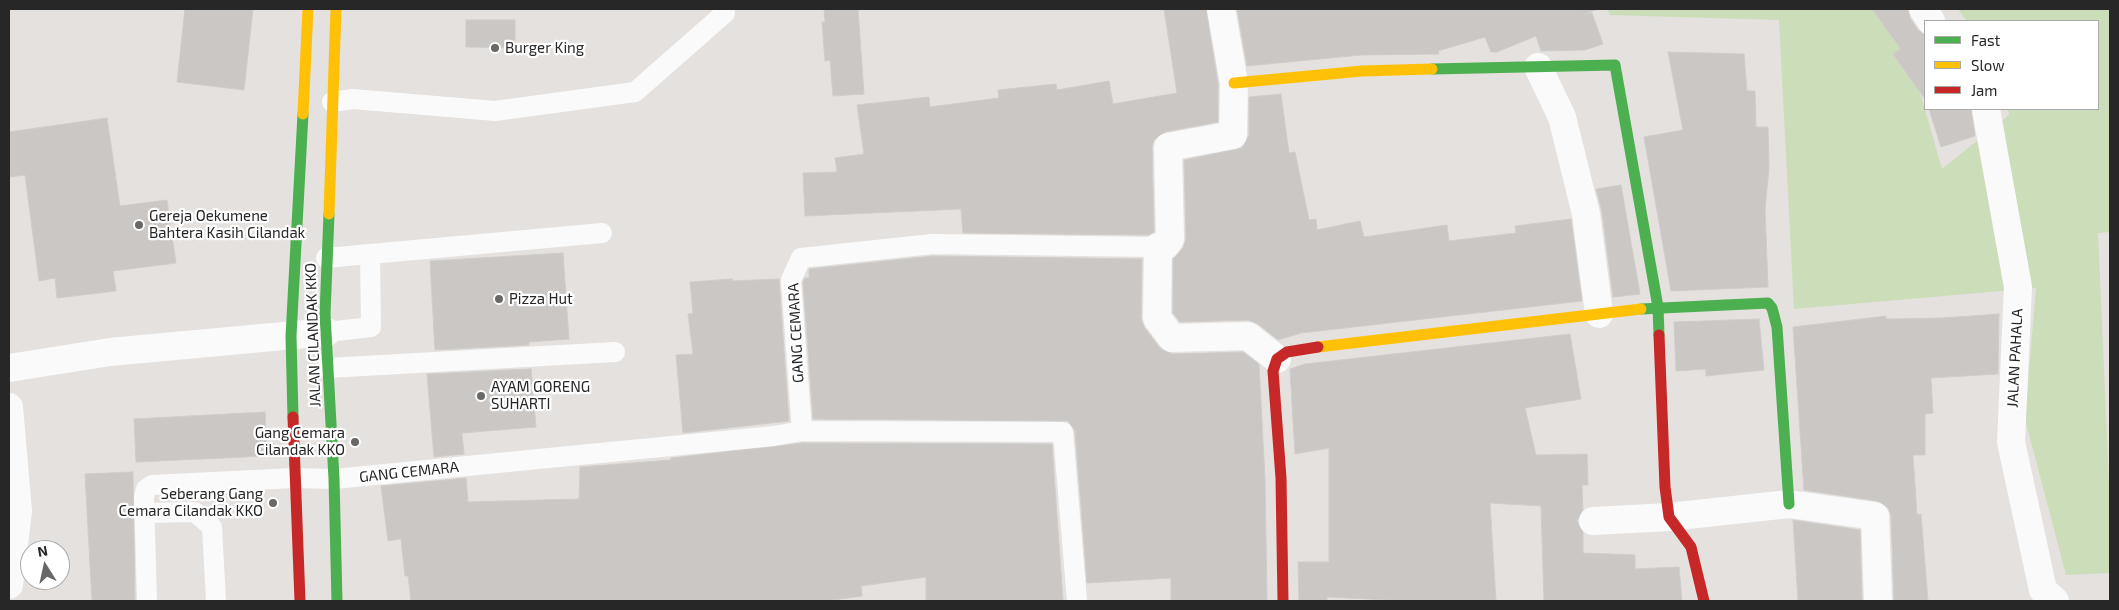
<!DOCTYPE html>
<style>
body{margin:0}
#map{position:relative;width:2119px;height:610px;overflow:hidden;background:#e4e1de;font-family:"Exo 2",sans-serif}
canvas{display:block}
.frame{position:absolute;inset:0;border:10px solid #272727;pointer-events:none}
.legend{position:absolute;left:1924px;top:20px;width:175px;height:90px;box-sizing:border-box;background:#fff;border:1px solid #a9a9a9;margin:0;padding:6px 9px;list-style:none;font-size:15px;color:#272727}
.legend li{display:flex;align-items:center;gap:10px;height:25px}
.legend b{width:25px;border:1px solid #a9a9a9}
.north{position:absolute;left:20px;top:540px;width:50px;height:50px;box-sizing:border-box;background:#fff;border:1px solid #a9a9a9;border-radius:50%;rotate:350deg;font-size:14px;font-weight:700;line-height:20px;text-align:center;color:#272727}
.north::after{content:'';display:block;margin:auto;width:18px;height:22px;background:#696867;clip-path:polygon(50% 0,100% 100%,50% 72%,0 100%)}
</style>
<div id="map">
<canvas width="2119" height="610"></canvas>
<div class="frame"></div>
<ul class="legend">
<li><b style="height:6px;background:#4caf50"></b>Fast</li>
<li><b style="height:6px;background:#ffc107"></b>Slow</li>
<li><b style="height:6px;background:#c62828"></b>Jam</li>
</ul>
<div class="north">N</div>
</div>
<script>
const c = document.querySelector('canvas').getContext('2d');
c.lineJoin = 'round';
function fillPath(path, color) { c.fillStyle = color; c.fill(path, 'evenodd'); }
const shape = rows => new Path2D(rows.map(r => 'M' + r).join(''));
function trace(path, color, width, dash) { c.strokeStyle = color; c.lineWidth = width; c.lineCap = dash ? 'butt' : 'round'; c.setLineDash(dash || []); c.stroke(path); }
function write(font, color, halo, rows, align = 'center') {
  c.font = font + ' "Exo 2",sans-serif'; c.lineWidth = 4.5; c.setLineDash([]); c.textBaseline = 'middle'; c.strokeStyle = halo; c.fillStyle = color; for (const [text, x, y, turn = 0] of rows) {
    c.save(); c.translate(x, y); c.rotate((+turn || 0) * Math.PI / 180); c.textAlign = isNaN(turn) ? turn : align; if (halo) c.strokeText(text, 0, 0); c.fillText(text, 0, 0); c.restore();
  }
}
const green = shape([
 [1607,9,1896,9,1942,169,2009,115,2008,109,2098,109,2098,21,1967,21,1958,9,2110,9,2110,232,2098,233,2110,506,2110,573,2066,575,2025,419,2036,288,1794,309,1779,20,1610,15]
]);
const building = shape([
 [185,9,253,9,244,90,177,82,185,9],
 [824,9,858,9,864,94,833,96,830,60,825,61,822,22,825,22,824,9],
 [1164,9,1206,9,1218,84,1218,122,1165,132,1154,140,1152,147,1154,232,1149,235,963,233,961,209,805,216,803,173,837,172,835,158,864,154,857,105,929,97,930,107,999,98,998,90,1056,84,1057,90,1109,81,1113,104,1177,93,1164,9],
 [1237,9,1598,9,1582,15,1592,13,1603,44,1585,50,1541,51,1536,36,1497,52,1491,52,1485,37,1438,51,1439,54,1361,55,1247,66,1237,9],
 [1872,9,1908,9,1910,18,1918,30,1925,35,1925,99,1893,54,1901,49,1872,9],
 [466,20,515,20,515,48,466,47,466,20],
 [1668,52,1744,54,1747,91,1755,91,1756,127,1768,127,1769,168,1765,209,1768,287,1671,291,1644,137,1683,130,1668,52],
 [1281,94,1289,153,1295,152,1309,220,1316,219,1317,230,1360,221,1364,237,1447,225,1449,241,1516,233,1515,226,1571,219,1582,301,1301,333,1278,340,1258,324,1248,320,1180,322,1173,313,1173,259,1183,248,1186,239,1184,160,1242,148,1249,135,1249,97,1281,94],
 [1929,109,1971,109,1975,136,1941,147,1929,109],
 [107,118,120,206,167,200,176,263,113,271,116,291,57,298,55,278,39,281,25,175,9,177,9,132,107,118],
 [1621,185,1640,294,1613,297,1602,212,1596,189,1621,185],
 [563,253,569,339,529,342,529,345,435,350,430,261,563,253],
 [933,256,1142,259,1141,318,1144,327,1160,348,1172,354,1243,352,1259,364,1265,479,1267,601,1171,601,1171,578,1087,583,1075,431,1068,421,813,419,803,282,805,278,809,278,809,269,933,256],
 [732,279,732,281,779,279,789,421,683,433,676,355,693,354,688,314,693,313,690,282,732,279],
 [1999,314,1998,374,1931,378,1933,413,1925,414,1925,455,1913,455,1917,515,1921,514,1928,601,1894,601,1891,515,1888,508,1877,501,1804,490,1793,327,1886,316,1886,319,1942,318,1999,314],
 [1759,319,1764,370,1706,376,1706,369,1676,371,1674,322,1759,319],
 [1570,334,1581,399,1525,408,1536,455,1587,454,1588,485,1582,485,1583,510,1577,521,1583,532,1583,553,1635,555,1635,569,1679,567,1682,601,1544,601,1541,506,1490,503,1496,601,1407,601,1327,597,1327,601,1299,601,1298,562,1329,562,1329,448,1295,454,1290,369,1305,364,1570,334],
 [531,369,536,427,462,433,464,454,434,457,427,374,531,369],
 [265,412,267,456,136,462,134,419,265,412],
 [803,443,1052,444,1063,601,926,601,926,577,861,586,862,596,826,601,411,601,408,576,405,576,401,539,388,541,381,486,466,478,468,502,579,499,580,467,671,460,671,458,803,443],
 [133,472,135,601,92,601,85,474,133,472],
 [1793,520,1860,530,1862,601,1798,601,1793,520]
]);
const lane = shape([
 [332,102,353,99,495,111,635,92,725,13],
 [326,258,602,233],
 [327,332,371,327,370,254],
 [327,368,615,352],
 [802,431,1063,432,1077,601],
 [145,513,195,512,212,527,216,601],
 [147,601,144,497,146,489,152,485,294,478,334,479,774,436,802,431,791,280,801,258,932,244,1158,247,1166,245]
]);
const street = shape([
 [1923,9,1931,21],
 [1538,67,1562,117,1586,214,1599,314],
 [1986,109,2018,287,2011,442,2043,590,2055,601],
 [1166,245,1170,239,1168,147,1233,135,1234,83,1221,9],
 [1158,247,1157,318,1172,338,1248,336,1277,359],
 [9,368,110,352,327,332],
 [9,407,18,511,9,585],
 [1593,521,1669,517,1789,504,1875,516,1878,601]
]);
const fast = shape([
 [1432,69,1615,65,1658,307,1659,335],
 [329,214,325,314,334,479,337,601],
 [1641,309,1768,303,1772,308,1777,327,1789,504],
 [293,417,291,336,303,114]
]);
const slow = shape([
 [1234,83,1362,71,1432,69],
 [303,114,308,9],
 [329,214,336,9],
 [1318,347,1641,309]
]);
const jam = shape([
 [1659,335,1665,487,1669,517,1691,547,1704,601],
 [293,417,300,601],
 [1283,601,1281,478,1273,371,1277,359,1287,352,1318,347]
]);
const markers = [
 [495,48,5,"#696867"],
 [139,225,5,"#696867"],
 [499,299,5,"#696867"],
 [481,396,5,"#696867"],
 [355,442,5,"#696867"],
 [273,503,5,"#696867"]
];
const poiNames = [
 ["Burger King",505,48],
 ["Gereja Oekumene",149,216],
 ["Bahtera Kasih Cilandak",149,233],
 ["Pizza Hut",509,299],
 ["AYAM GORENG",491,387],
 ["SUHARTI",491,404],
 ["Gang Cemara",345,433,"right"],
 ["Cilandak KKO",345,450,"right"],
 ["Seberang Gang",263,494,"right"],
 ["Cemara Cilandak KKO",263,511,"right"]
];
const streetNames = [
 ["GANG CEMARA",796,333,-93],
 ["JALAN CILANDAK KKO",313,335,-92],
 ["JALAN PAHALA",2015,358,-87],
 ["GANG CEMARA",409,472,-6]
];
fillPath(green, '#ccddba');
fillPath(building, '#cac7c5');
trace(building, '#cfcdca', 1);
trace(lane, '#fbfafa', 20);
trace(street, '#fbfafa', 28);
trace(fast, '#4caf50', 11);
trace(slow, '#ffc107', 11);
trace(jam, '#c62828', 11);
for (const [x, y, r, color] of markers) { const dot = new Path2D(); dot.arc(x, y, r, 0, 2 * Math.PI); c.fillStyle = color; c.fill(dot); trace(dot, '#fff', 2); }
write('15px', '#272727', '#fff', poiNames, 'left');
write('15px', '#272727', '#fff', streetNames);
</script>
